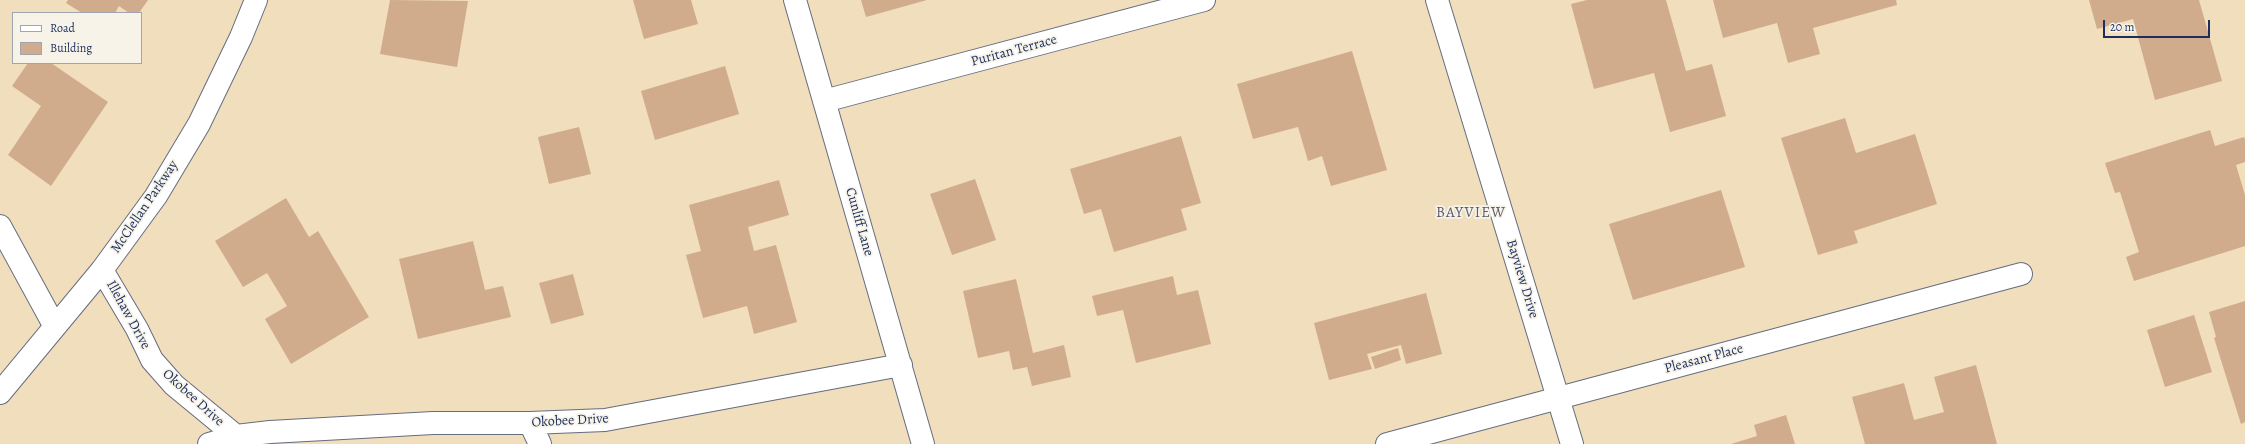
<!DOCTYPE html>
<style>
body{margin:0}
#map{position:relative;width:2245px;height:444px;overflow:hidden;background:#f0debc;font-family:Alegreya,serif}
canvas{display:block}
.legend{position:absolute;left:12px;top:12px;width:130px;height:52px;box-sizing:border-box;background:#f7f3e8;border:1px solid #9fa5b1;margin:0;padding:5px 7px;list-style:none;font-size:12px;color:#1b2f5e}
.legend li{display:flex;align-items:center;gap:8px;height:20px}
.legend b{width:20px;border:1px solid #9fa5b1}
.scale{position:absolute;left:2103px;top:20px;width:107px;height:18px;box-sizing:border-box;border:2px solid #1b2f5e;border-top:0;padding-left:5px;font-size:12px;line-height:14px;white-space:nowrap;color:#1b2f5e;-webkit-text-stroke:3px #f7f3e8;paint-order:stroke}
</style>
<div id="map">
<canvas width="2245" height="444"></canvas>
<ul class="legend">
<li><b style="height:5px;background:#fff"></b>Road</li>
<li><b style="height:11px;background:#d1ac8c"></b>Building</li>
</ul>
<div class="scale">20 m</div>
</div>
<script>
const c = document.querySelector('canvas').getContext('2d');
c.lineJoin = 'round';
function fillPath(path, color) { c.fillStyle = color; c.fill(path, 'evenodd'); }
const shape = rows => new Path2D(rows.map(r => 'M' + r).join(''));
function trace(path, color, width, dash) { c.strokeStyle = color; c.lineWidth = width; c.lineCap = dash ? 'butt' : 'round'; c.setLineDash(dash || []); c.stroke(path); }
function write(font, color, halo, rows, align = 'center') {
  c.font = font + ' Alegreya,serif'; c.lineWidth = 3.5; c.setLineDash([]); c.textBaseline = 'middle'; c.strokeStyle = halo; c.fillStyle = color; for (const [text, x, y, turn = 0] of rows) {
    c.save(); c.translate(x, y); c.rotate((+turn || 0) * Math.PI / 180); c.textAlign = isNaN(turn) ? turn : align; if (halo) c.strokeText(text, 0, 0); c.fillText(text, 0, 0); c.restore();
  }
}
const building = shape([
 [68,0,148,0,139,13,129,13,119,6,115,13,82,13,66,3],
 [390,0,468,1,457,67,380,54],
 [633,0,691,0,698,24,644,39],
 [861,0,927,0,866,17],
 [1587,0,1666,0,1686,71,1712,64,1726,116,1670,132,1654,73,1594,89,1571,4],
 [1713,0,1896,0,1897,5,1813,28,1820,54,1788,63,1777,23,1723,38],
 [2089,0,2199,0,2222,81,2155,100,2133,19,2097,29],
 [1352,51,1387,170,1331,186,1322,156,1308,161,1298,127,1253,139,1237,84],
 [28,63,51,63,108,102,51,186,8,155,41,106,12,86],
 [725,66,739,114,655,140,641,91],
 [1845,118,1856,153,1915,134,1937,204,1854,231,1858,243,1818,255,1781,138],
 [579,127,591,174,549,184,538,137],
 [2210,130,2215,146,2244,137,2245,139,2245,162,2236,165,2245,195,2245,246,2134,281,2126,257,2139,252,2120,192,2115,193,2105,163],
 [1181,136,1201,203,1181,209,1187,230,1114,252,1101,209,1084,214,1070,169],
 [975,179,996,240,952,255,930,194],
 [779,180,789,215,748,227,754,251,776,245,797,322,754,334,747,306,703,318,686,255,701,251,689,205],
 [1721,190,1745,267,1633,300,1609,224],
 [286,198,309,237,318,231,369,317,291,364,265,319,287,306,267,273,243,287,215,241],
 [473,241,485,290,503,286,511,317,418,339,399,259],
 [573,274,584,315,551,324,539,283],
 [1173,276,1177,295,1198,290,1211,344,1136,363,1123,310,1097,316,1092,296],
 [1016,279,1033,353,1064,345,1071,377,1032,386,1027,367,1013,370,1009,351,978,358,963,291],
 [1426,293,1442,354,1406,364,1401,345,1367,354,1372,369,1329,380,1314,323],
 [2245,301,2245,422,2241,424,2214,338,2216,337,2209,312],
 [2194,315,2212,372,2165,387,2147,330],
 [1398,348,1401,360,1375,369,1371,357],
 [1976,365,1997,444,1865,444,1852,397,1904,383,1914,420,1944,412,1934,377],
 [1786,415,1795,444,1731,444,1757,436,1754,425]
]);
const minor = shape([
 [795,0,923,444],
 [1437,0,1572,444],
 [824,101,1204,0],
 [0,226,54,325],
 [102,270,137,329,152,360,174,385,236,436,270,432,433,423,530,423,605,420,901,365],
 [0,393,102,270,156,196,199,124,241,37,256,0],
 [530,423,540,444],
 [209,444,236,436],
 [1387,444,2021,274]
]);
const streetNames = [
 ["Puritan Terrace",1014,51,-15],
 ["McClellan Parkway",145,207,-56],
 ["Cunliff Lane",859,222,74],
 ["Bayview Drive",1522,279,73],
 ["Illehaw Drive",128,315,61],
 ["Pleasant Place",1704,359,-15],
 ["Okobee Drive",193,398,42],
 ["Okobee Drive",570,421,-3]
];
const neighbourhoodNames = [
 ["BAYVIEW",1471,213]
];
fillPath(building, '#d1ac8c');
trace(minor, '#666c7f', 24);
trace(minor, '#fff', 22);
write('14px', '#1b2f5e', '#f7f3e8', streetNames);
c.letterSpacing = '1px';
write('15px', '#5b5b6e', '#f7f3e8', neighbourhoodNames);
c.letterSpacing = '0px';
</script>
